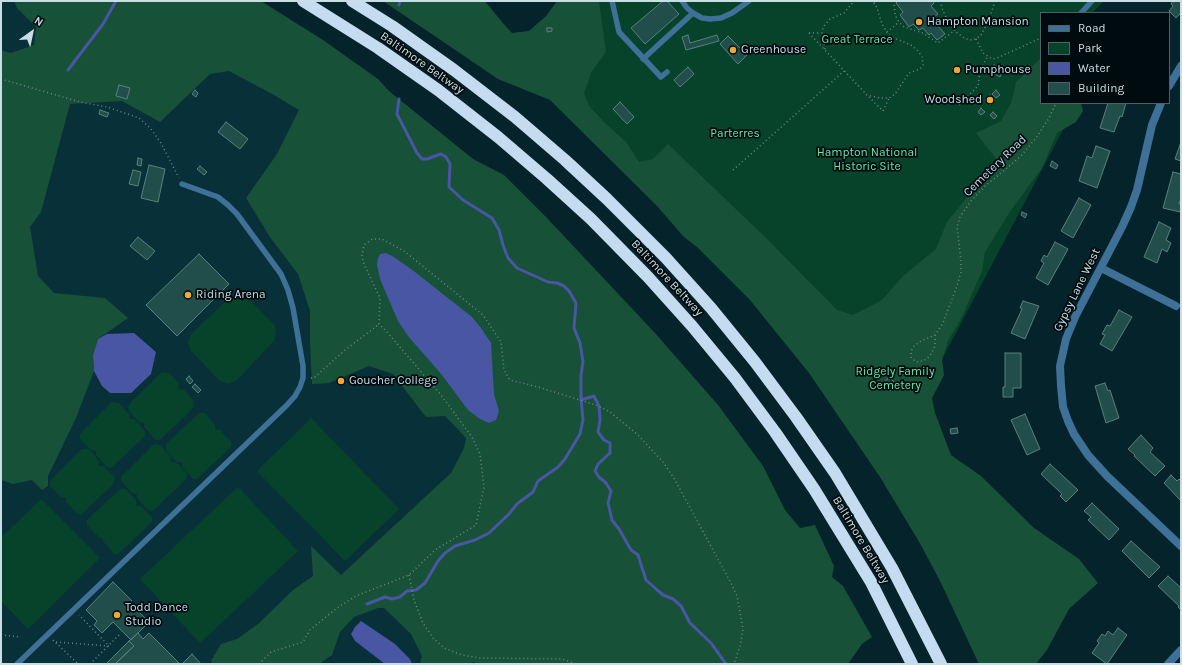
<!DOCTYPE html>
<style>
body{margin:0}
#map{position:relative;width:1182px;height:665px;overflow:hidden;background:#05232a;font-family:Karla,sans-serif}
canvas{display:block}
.frame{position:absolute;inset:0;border:2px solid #c9dee4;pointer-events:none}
.legend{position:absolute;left:1040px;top:12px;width:130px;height:92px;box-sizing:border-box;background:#000b0f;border:1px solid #505f64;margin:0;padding:5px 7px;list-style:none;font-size:12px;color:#c9dee4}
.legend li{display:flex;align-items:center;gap:8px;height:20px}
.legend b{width:20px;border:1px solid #505f64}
.north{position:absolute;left:12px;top:12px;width:40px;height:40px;-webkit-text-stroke:3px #000b0f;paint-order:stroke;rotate:33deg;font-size:11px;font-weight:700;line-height:16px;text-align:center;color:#c9dee4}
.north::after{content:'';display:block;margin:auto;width:14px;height:18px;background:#c9dee4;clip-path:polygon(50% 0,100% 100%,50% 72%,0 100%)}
</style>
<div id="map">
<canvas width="1182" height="665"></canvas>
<div class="frame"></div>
<ul class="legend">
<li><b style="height:5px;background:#3f7098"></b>Road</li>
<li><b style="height:11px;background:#07432b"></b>Park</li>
<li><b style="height:11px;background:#4856a3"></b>Water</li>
<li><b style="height:11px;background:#214e4b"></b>Building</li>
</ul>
<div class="north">N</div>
</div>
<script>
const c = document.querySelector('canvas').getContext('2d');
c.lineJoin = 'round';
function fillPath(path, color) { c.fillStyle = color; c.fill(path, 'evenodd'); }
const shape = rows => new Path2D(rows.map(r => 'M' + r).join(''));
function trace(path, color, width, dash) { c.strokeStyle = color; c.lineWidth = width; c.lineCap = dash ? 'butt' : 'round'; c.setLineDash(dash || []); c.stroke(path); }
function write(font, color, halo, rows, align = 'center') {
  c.font = font + ' Karla,sans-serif'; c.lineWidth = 3.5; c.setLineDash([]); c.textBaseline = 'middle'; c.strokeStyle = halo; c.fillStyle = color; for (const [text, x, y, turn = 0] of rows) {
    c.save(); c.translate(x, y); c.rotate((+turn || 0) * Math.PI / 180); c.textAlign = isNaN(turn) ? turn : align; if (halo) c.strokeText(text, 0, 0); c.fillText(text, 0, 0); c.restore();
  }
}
const built = shape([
 [1,1,227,1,848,664,1,664]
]);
const green = shape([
 [574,1,1104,1,1092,13,1041,13,1041,103,1077,103,929,384,903,412,572,104],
 [233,297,238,297,251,301,275,326,276,332,274,341,236,381,227,384,220,381,191,351,188,342,192,333,228,299],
 [162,372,169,373,179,384,178,389,184,390,194,401,193,408,160,440,156,440,144,427,145,423,140,423,129,411,128,407,131,402],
 [112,402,119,403,129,414,129,419,134,419,145,431,145,436,111,468,107,467,96,455,96,451,91,450,80,439,80,434],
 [199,413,205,413,215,425,215,430,220,430,231,442,231,447,197,479,193,479,182,466,182,462,177,462,166,450,166,446,167,443],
 [311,418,399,509,345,561,257,471],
 [154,444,160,445,171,457,170,462,176,462,187,473,186,479,155,509,152,511,148,510,137,498,137,494,132,493,121,481,121,477],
 [82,449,89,449,99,461,98,466,104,466,115,478,114,483,81,515,77,514,66,502,66,498,61,497,50,486,50,481],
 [238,487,298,551,200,643,140,579],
 [120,489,126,489,136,501,136,506,141,506,152,517,152,522,118,554,114,554,103,541,103,538,99,537,87,525,87,520],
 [41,499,100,558,28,629,1,601,1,538]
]);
const forest = shape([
 [14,1,261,1,323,40,378,79,389,91,473,159,504,175,546,217,655,333,718,405,763,466,785,510,800,528,815,525,834,566,832,577,843,586,872,637,862,644,848,664,476,664,474,662,465,664,420,664,422,656,411,634,384,608,378,608,354,617,340,632,332,655,319,664,213,664,211,661,221,644,237,639,258,624,293,590,313,576,311,546,341,575,451,473,464,448,466,438,445,416,426,417,393,374,369,366,329,383,312,384,310,344,310,311,298,274,270,237,246,198,277,154,299,110,274,95,229,71,210,74,160,122,122,101,70,104,41,212,30,227,38,276,54,293,105,298,128,318,98,339,93,355,94,371,76,418,48,476,48,486,42,490,32,480,13,484,1,480,1,50,11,53,34,45,36,27,17,8],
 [383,1,485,1,502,22,512,33,529,31,546,16,557,1,599,1,606,52,592,71,584,93,589,106,604,122,626,142,639,162,653,159,668,144,766,238,837,310,853,315,882,300,903,276,936,249,947,222,997,160,976,133,1001,121,1011,103,1016,82,1041,58,1041,103,1081,103,1083,111,1076,122,1057,133,1042,168,1009,213,985,252,982,271,962,317,948,341,942,360,944,375,932,398,935,413,951,455,981,476,1034,528,1079,559,1098,583,1069,609,1047,650,1036,664,979,664,941,583,921,545,880,477,809,373,750,300,698,248,683,236,657,206,550,100,498,79]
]);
const water = shape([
 [386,253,394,257,415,272,472,317,481,328,491,343,494,394,499,411,496,420,489,423,480,419,468,410,442,375,408,336,398,321,380,279,377,265,378,258,380,254],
 [134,333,156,352,151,374,131,393,110,393,102,386,94,371,93,355,98,339,107,334],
 [361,621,395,644,410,659,412,664,385,664,355,641,351,634,355,627]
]);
const stream = shape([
 [399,5,400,1],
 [68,70,103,24,116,1],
 [399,99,397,114,417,153,422,159,427,159,441,154,446,157,450,164,449,187,463,200,492,218,499,230,503,245,508,258,517,268,548,282,557,283,564,286,569,291,576,303,574,328,580,343,583,362,581,375,581,400,594,396,599,406,600,420,598,432,604,440,610,443,610,453,598,464,595,471,599,477,606,483,611,491,608,503,612,520,619,529,631,550,638,555,646,580,656,589,663,595,673,599,681,606,690,623,711,643,726,664],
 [367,604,385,597,392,599,400,597,407,591,416,590,425,583,438,561,445,553,455,546,475,540,489,533,509,514,517,504,533,492,538,481,558,467,565,459,580,434,583,420,581,398]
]);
const building = shape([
 [663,1,667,1,679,14,645,44,631,28,663,1],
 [898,1,933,1,934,3,931,6,938,14,932,19,945,34,937,40,931,33,929,35,923,28,919,30,913,24,909,27,900,15,903,12,896,3,898,1],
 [1173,1,1181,1,1181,13,1176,18,1169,11,1173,6,1171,4,1173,1],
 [547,28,552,28,552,31,547,32,547,28],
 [688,35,690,43,717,35,719,41,686,50,682,37,688,35],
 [728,36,747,55,738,64,720,44,728,36],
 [994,65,1003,70,1000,77,991,72,994,65],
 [955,66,961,71,958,74,952,69,955,66],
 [688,67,694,74,680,87,674,80,688,67],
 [119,85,130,88,127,99,116,96,119,85],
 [195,90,198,93,196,97,192,94,195,90],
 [996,90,1000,95,996,98,992,94,996,90],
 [990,95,995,100,990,105,985,100,990,95],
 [620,102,634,117,627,124,613,109,620,102],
 [1108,103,1126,103,1122,117,1120,116,1114,132,1100,128,1108,103],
 [981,108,985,112,981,115,978,112,981,108],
 [100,110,109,113,107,117,99,114,100,110],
 [993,112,997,116,994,119,990,115,993,112],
 [226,122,248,139,240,149,218,132,226,122],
 [1181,142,1181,161,1175,159,1181,142],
 [1096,146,1110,151,1097,188,1079,181,1087,156,1092,158,1096,146],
 [138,158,142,159,141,166,137,165,138,158],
 [1052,161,1058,165,1056,169,1050,166,1052,161],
 [149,165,165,169,158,202,141,198,149,165],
 [200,166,207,172,204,175,197,169,200,166],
 [133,170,141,172,138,186,129,184,133,170],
 [1173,172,1181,174,1181,198,1179,204,1181,204,1181,206,1180,212,1163,208,1173,172],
 [1079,198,1091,205,1073,238,1061,231,1079,198],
 [1022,212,1027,214,1025,218,1021,215,1022,212],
 [1159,222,1171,228,1166,240,1171,243,1167,252,1162,249,1157,263,1144,257,1159,222],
 [138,237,155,251,147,260,130,246,138,237],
 [1055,242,1068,249,1048,285,1036,278,1044,263,1041,261,1044,255,1047,257,1055,242],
 [199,254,229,284,177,336,146,305,199,254],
 [1023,301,1039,306,1025,339,1011,333,1022,309,1020,308,1023,301],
 [1119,310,1132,317,1112,351,1100,344,1105,335,1102,334,1107,325,1110,326,1119,310],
 [1005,353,1021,353,1021,388,1013,388,1013,397,1003,397,1003,387,1005,387,1005,353],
 [189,376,193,381,190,384,186,379,189,376],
 [889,377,896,384,890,391,883,384,889,377],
 [1105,383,1108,391,1110,390,1119,418,1106,423,1095,386,1105,383],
 [195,384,201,390,198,393,192,387,195,384],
 [1025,414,1040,449,1027,455,1011,420,1025,414],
 [957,428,958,433,951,434,950,429,957,428],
 [1141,435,1153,448,1150,452,1165,466,1155,476,1134,456,1135,455,1128,449,1141,435],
 [1050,464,1078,490,1066,502,1060,496,1062,494,1041,474,1050,464],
 [1171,475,1177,481,1179,479,1181,481,1181,501,1164,483,1171,475],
 [1092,503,1119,529,1109,540,1088,520,1091,517,1084,511,1092,503],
 [1131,541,1160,567,1149,578,1122,551,1131,541],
 [1168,576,1181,588,1181,610,1178,607,1179,606,1158,586,1168,576],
 [113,582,132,601,130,603,149,622,131,640,113,622,102,633,94,625,97,621,86,610,113,582],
 [1118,628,1127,635,1107,664,1092,653,1099,643,1097,641,1102,634,1105,636,1108,631,1113,635,1118,628],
 [138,633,143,639,149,633,180,664,115,664,134,646,129,641,138,633],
 [129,641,134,646,115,664,106,664,129,641],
 [192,654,201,664,182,664,192,654]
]);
const path = shape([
 [894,1,895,15,899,22,904,27,923,33,938,43,955,30],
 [940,1,943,11,949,23,956,32,964,38,970,40,976,39,981,35,989,20,995,1],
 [887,32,899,22],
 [809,33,867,95,880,98,889,98,895,94,909,73,920,69,923,65,922,57,918,51,911,45,894,38,888,34,882,24,877,8,873,1],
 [809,33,821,33],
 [976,39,983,53,992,59,997,58,1041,38],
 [825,49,822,33,823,27,830,19,844,13,854,1],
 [1,79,80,102,107,107,139,118,151,129,161,143,179,178],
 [869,97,883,111,889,98],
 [959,105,978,86,980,70,988,56],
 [733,170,844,71],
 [935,335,935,346,931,354,927,359,922,361,916,362,911,357,911,351,914,346,921,341,935,335,943,323,957,286,961,272,961,261,957,227,960,217,971,201,984,187,1020,157,1036,138,1049,118,1056,103],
 [311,378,314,378,345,350,378,325],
 [409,575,414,600,423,623,433,638,444,648,462,655,479,658,562,659,576,664],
 [1,635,21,637],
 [53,640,78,664],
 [56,642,109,646,79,615],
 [90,664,120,634],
 [259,664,271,652,303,642,310,630,337,608,356,596,409,575,435,550,476,525,484,487,480,454,472,437,441,395,387,332,379,324,380,298,364,264,362,256,364,245,372,239,382,239,404,251,483,315,501,342,504,370,510,380,538,387,596,405,610,412,638,435,663,462,675,480,732,585,737,596,743,629,740,646,734,664]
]);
const lane = shape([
 [612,1,619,32,661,77,667,72],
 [682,1,687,8,693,13,702,18,710,19,721,18,732,13,749,1],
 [1081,13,1092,1],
 [643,59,693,13],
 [17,664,287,405,295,396,300,387,303,378,303,366,293,308,288,290,281,274,237,214,228,205,218,197,182,184]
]);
const street = shape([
 [1169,86,1181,66],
 [1161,103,1152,125,1137,190,1131,207,1122,227,1075,317,1066,339,1060,366,1061,386,1063,407,1068,421,1074,434,1088,455,1107,476,1181,546],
 [1101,268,1176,306],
 [1168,664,1181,650]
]);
const highway = shape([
 [303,1,378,48,438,90,498,137,547,179,591,219,648,277,692,326,735,378,775,432,814,489,871,582,912,664],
 [352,1,392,26,454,70,515,117,565,160,607,199,666,258,711,308,755,362,796,417,835,473,892,568,941,664]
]);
const markers = [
 [919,22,4,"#eba93a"],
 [733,50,4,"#eba93a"],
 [957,70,4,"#eba93a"],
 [990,100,4,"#eba93a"],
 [188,295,4,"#eba93a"],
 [341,381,4,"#eba93a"],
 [117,615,4,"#eba93a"]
];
const poiNames = [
 ["Hampton Mansion",927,22],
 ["Greenhouse",741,50],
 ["Pumphouse",965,70],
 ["Woodshed",982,100,"right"],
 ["Riding Arena",196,295],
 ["Goucher College",349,381],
 ["Todd Dance",125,608],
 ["Studio",125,622]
];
const parkNames = [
 ["Great Terrace",857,40],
 ["Parterres",735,134],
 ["Hampton National",867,153],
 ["Historic Site",867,167],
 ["Ridgely Family",895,372],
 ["Cemetery",895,386]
];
const streetNames = [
 ["Baltimore Beltway",422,63,35],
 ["Cemetery Road",995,166,-44],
 ["Baltimore Beltway",667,278,47],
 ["Gypsy Lane West",1077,290,-64],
 ["Baltimore Beltway",861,540,59]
];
fillPath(built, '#083039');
fillPath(green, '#07432b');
fillPath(forest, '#175138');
fillPath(water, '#4856a3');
trace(stream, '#4856a3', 3);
fillPath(building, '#214e4b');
trace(building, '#57817d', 1);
trace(path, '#6d868c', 1.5, [1, 3]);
trace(lane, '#3f7098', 5.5);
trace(street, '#3f7098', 8);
trace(highway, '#c5dcf0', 12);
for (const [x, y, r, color] of markers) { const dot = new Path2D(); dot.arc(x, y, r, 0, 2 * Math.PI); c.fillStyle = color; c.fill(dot); trace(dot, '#000b0f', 1.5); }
write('12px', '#c9dee4', '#000b0f', poiNames, 'left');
write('12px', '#5debab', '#000b0f', parkNames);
write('12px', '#c9dee4', '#000b0f', streetNames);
</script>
